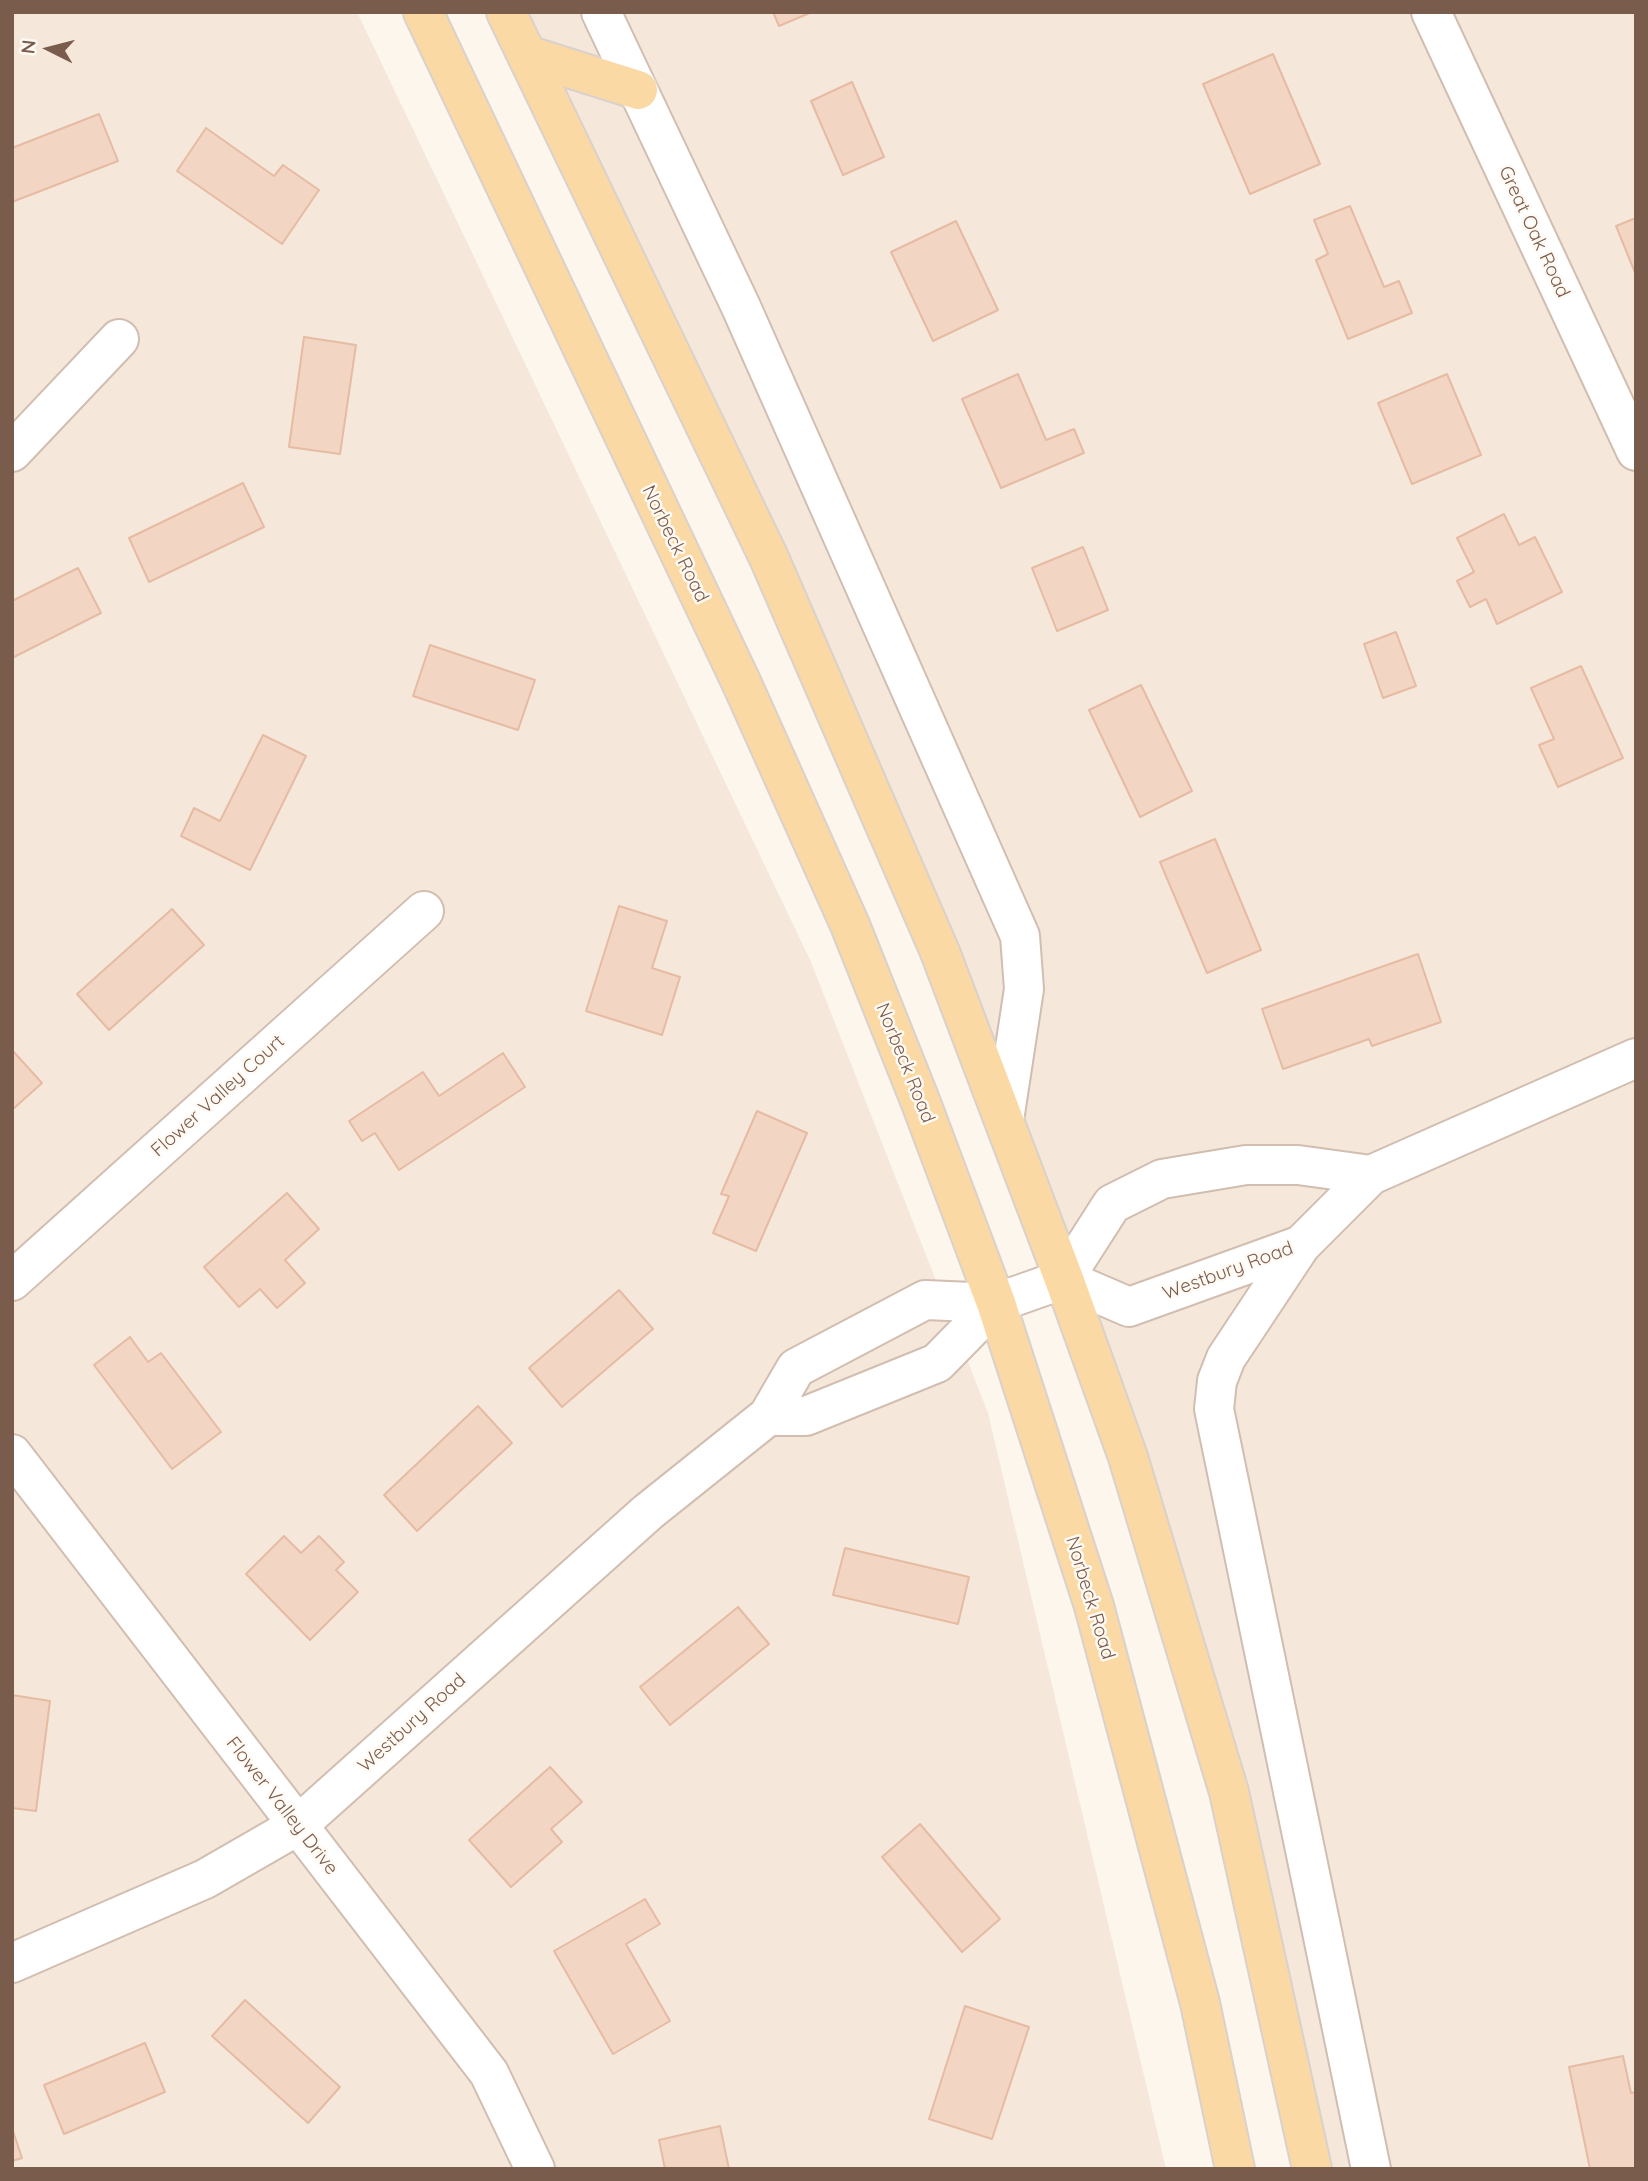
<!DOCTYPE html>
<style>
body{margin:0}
#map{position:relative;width:1648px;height:2181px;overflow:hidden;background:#fdf6ec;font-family:Quicksand,sans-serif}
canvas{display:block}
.frame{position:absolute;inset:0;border:14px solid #7a5c4d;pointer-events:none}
.north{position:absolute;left:14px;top:14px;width:70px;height:70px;-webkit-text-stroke:5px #fffaf3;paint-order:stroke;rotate:276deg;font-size:19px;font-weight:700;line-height:28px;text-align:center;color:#7a5c4d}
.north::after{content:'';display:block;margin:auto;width:24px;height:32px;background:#7a5c4d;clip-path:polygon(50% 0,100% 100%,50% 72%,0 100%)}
</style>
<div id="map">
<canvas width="1648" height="2181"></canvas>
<div class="frame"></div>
<div class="north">N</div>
</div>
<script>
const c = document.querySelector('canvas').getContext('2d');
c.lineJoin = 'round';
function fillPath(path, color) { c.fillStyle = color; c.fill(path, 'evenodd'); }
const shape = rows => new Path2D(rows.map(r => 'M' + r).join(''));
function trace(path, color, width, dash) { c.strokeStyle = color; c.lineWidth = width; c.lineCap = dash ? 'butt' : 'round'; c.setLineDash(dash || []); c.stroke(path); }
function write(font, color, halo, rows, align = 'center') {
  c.font = font + ' Quicksand,sans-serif'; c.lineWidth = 5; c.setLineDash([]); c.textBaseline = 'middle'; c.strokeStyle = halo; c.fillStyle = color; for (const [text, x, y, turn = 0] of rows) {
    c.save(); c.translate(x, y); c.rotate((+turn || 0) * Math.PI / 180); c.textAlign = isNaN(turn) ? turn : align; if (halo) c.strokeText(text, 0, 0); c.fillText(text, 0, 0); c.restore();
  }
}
const residential = shape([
 [12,12,357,12,811,962,988,1413,1166,2169,12,2169],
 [506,12,1636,12,1636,2169,1312,2169,1229,1792,940,952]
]);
const building = shape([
 [773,12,812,12,779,26,773,12],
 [1273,54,1320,164,1250,194,1203,84,1273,54],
 [852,82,884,157,843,175,811,101,852,82],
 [99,114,118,161,12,202,12,148,99,114],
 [206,128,274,176,283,165,319,190,282,244,177,171,206,128],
 [1350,206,1384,287,1399,281,1412,313,1348,339,1316,260,1328,254,1314,220,1350,206],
 [1636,218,1636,275,1616,226,1636,218],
 [956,221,998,310,933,341,891,252,956,221],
 [304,337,356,345,340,454,289,447,304,337],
 [1018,374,1046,440,1074,429,1084,453,1001,488,962,399,1018,374],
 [1447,374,1481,455,1412,484,1378,403,1447,374],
 [243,483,264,527,149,582,129,538,243,483],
 [1504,514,1519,545,1535,537,1562,592,1497,624,1486,599,1470,607,1457,581,1474,572,1457,538,1504,514],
 [1083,547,1108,610,1057,631,1032,568,1083,547],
 [78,568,101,613,12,658,12,601,78,568],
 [1396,632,1416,686,1383,698,1364,644,1396,632],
 [430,645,535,680,518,730,413,696,430,645],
 [1581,666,1623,758,1558,787,1539,745,1554,739,1531,688,1581,666],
 [1141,685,1192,791,1140,817,1089,710,1141,685],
 [263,735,306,756,250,870,181,836,194,808,220,821,263,735],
 [1215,839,1261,950,1207,973,1160,862,1215,839],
 [619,906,667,921,652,968,680,977,662,1035,586,1011,619,906],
 [172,909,204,945,109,1030,77,994,172,909],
 [1418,954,1441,1022,1372,1046,1369,1039,1283,1069,1262,1009,1418,954],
 [12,1050,42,1083,12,1110,12,1050],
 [503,1053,525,1087,399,1170,375,1133,362,1141,349,1121,423,1072,439,1096,503,1053],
 [757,1111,807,1133,756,1251,713,1233,729,1196,721,1194,757,1111],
 [287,1193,319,1229,285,1260,305,1283,277,1308,260,1289,239,1307,204,1267,287,1193],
 [619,1290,653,1329,562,1407,529,1368,619,1290],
 [130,1337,148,1362,161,1353,221,1432,172,1469,94,1365,130,1337],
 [478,1406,512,1443,417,1531,384,1495,478,1406],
 [284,1536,301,1553,319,1536,344,1562,336,1570,358,1592,310,1640,246,1574,284,1536],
 [845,1548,969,1577,958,1624,833,1595,845,1548],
 [738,1607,769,1644,670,1725,640,1687,738,1607],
 [12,1695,50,1701,36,1811,12,1808,12,1695],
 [550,1767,582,1802,551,1829,562,1842,511,1887,469,1840,550,1767],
 [920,1824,1000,1919,962,1952,882,1857,920,1824],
 [645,1899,660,1924,626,1944,670,2021,613,2054,554,1951,645,1899],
 [245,2000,340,2087,308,2123,212,2036,245,2000],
 [965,2006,1029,2027,992,2139,929,2119,965,2006],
 [145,2043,165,2092,64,2134,44,2085,145,2043],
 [1623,2056,1631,2093,1636,2092,1636,2169,1590,2169,1569,2067,1623,2056],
 [720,2126,729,2169,665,2169,659,2140,720,2126],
 [12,2128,22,2158,12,2161,12,2128]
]);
const minor = shape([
 [601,12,741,307,1020,936,1024,989,1004,1120],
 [1431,12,1636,451],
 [12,452,119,339],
 [1301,1245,1226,1358,1217,1381,1214,1409,1371,2169],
 [1064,1279,1129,1307,1301,1245,1371,1175,1636,1058],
 [12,1281,424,911],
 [768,1416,806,1416,937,1363,996,1303],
 [12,1454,489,2073,535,2169],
 [12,1963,205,1879,297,1826,648,1512,768,1416,796,1368,925,1300,996,1303,1064,1279,1112,1204,1162,1179,1246,1165,1298,1165,1371,1175]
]);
const major = shape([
 [423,12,742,684,850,925,921,1103,996,1303,1094,1606,1200,2003,1235,2169],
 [506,12,769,558,940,952,1064,1279,1128,1457,1229,1792,1312,2169],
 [527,55,638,90]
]);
const streetNames = [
 ["Great Oak Road",1534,232,65],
 ["Norbeck Road",675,544,64],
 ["Norbeck Road",905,1063,68],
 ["Flower Valley Court",218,1096,-42],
 ["Westbury Road",1228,1271,-20],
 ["Norbeck Road",1090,1598,73],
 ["Westbury Road",412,1723,-42],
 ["Flower Valley Drive",282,1806,52]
];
fillPath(residential, '#f5e8da');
fillPath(building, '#f3d5c3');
trace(building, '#e6bba3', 2);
trace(minor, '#d1beb0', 42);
trace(major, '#dad1cd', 42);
trace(minor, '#fff', 38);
trace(major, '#fbd9a5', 38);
write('19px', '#7a5c4d', '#fffaf3', streetNames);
</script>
